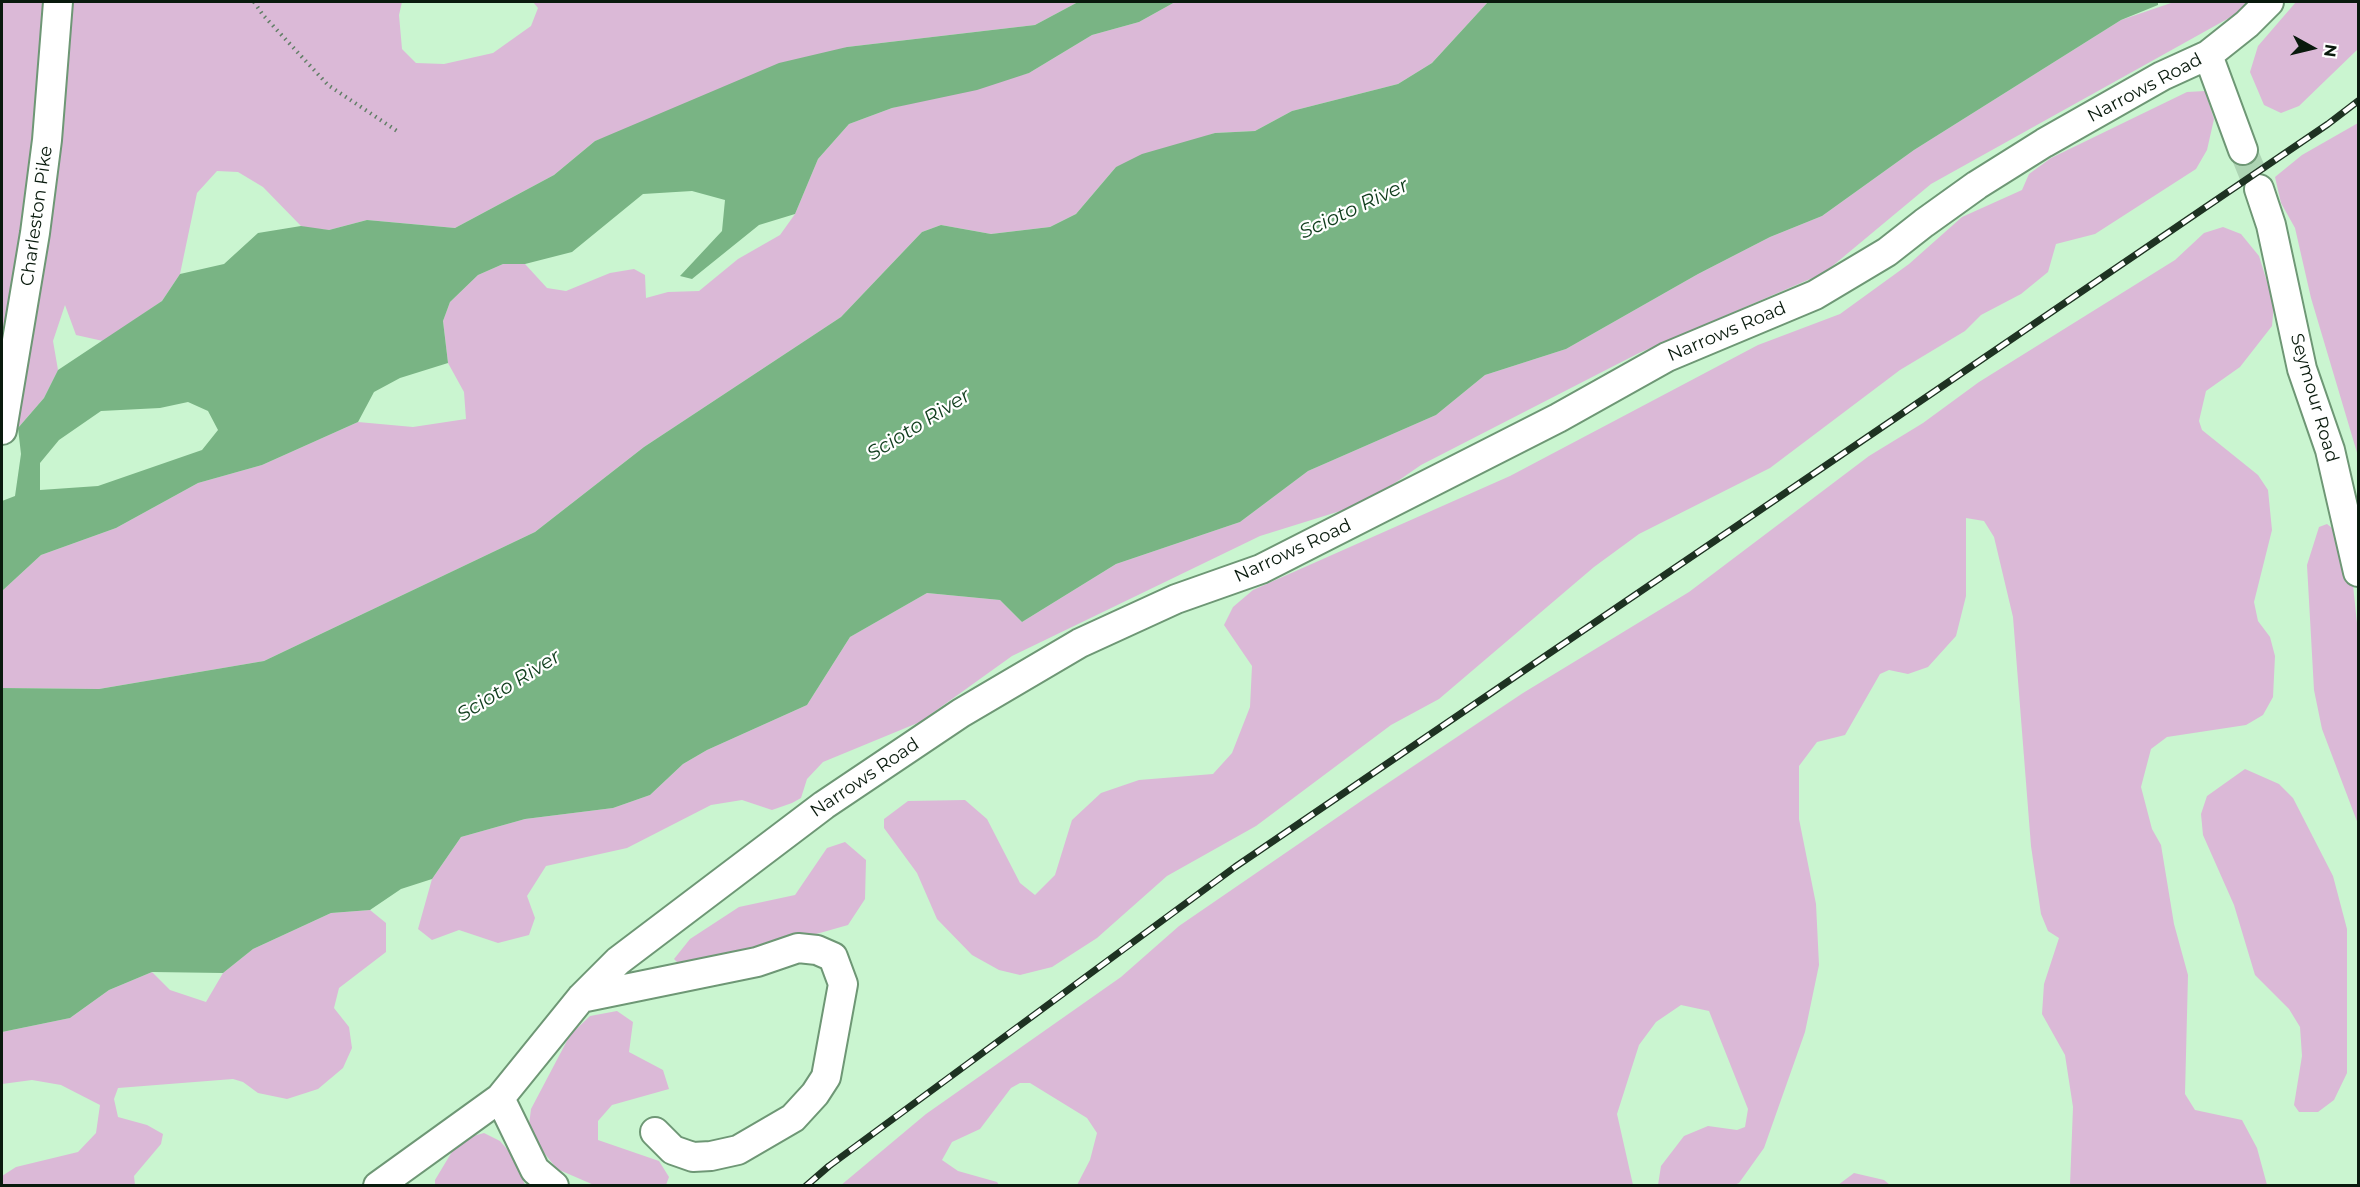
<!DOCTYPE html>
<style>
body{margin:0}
#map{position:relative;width:2360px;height:1187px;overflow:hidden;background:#caf5d0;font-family:Montserrat,sans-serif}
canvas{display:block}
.frame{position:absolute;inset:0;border:3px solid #091a0d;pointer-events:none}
.north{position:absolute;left:2282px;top:18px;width:60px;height:60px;-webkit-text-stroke:4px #fff;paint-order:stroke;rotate:98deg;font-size:16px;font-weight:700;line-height:24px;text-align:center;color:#091a0d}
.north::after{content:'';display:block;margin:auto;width:21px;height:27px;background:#091a0d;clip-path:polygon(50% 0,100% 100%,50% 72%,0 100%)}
</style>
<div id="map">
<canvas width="2360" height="1187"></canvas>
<div class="frame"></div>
<div class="north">N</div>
</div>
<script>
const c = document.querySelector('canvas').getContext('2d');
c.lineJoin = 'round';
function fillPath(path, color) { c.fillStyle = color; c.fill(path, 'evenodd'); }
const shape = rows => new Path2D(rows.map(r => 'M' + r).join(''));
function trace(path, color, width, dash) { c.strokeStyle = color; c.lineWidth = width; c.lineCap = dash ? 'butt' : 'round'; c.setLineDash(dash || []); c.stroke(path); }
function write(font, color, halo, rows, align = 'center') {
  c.font = font + ' Montserrat,sans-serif'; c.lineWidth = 4.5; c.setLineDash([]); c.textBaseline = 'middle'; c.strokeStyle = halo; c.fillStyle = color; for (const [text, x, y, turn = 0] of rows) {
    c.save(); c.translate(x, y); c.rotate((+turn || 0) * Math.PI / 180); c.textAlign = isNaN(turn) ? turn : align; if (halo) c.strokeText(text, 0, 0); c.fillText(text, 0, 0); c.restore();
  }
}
const green = shape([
 [2,2,402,2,399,15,402,49,416,63,444,64,493,53,531,26,538,8,533,2,1078,2,1035,25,847,47,595,141,554,175,455,228,367,220,329,230,310,229,301,226,263,187,238,172,217,171,197,193,180,274,162,301,103,341,76,335,65,305,53,341,58,370,44,398,18,428,2,434],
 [1175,2,1488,2,1432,63,1398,84,1292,111,1255,131,1215,133,1116,167,1076,214,1050,227,991,234,941,225,922,232,841,317,644,447,535,532,264,661,99,689,2,688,2,591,41,555,116,528,198,483,262,465,358,422,413,427,466,419,464,392,448,363,443,321,450,302,478,275,503,264,525,264,547,288,566,291,610,273,634,269,645,275,646,298,668,292,699,291,738,259,780,235,795,214,818,159,849,124,892,108,1029,73,1092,35,1139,22],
 [2174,2,2255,2,2247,8,1931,184,1824,273,1639,353,1421,465,1366,503,1260,536,1012,656,920,722,823,762,807,779,801,798,792,803,772,810,742,800,711,805,627,848,546,866,527,896,535,918,529,935,498,943,459,930,432,940,418,929,432,879,461,837,525,819,613,808,650,795,683,764,707,750,807,705,850,637,927,593,1000,600,1022,622,1116,564,1240,522,1308,471,1436,415,1485,375,1566,349,1698,274,1770,237,1822,216,1914,150,2121,20],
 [2296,2,2358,2,2358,49,2299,106,2281,113,2264,105,2250,72,2258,46],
 [2205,91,2214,119,2207,150,2196,169,2095,234,2056,244,2048,272,2021,294,1981,315,1965,331,1900,370,1770,468,1639,534,1594,567,1439,699,1391,725,1256,826,1167,876,1097,938,1052,967,1020,975,999,970,972,955,937,919,917,873,884,828,884,819,908,801,965,800,987,819,1020,883,1035,895,1055,875,1072,820,1101,793,1139,780,1213,774,1232,753,1250,707,1252,666,1224,625,1233,607,1253,590,1510,476,1758,345,1840,314,1909,264,1962,217,2022,190,2029,174,2051,158,2187,92],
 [2358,123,2358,456,2311,298,2295,228,2281,203,2275,177,2302,155],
 [2223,227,2241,234,2259,256,2274,304,2272,326,2240,367,2206,391,2199,421,2202,430,2258,475,2268,490,2272,530,2254,602,2258,621,2270,637,2275,656,2273,697,2263,715,2246,725,2167,737,2151,749,2141,787,2152,829,2161,845,2174,924,2188,975,2185,1094,2195,1110,2242,1120,2257,1148,2267,1185,2070,1185,2073,1107,2065,1055,2042,1014,2044,984,2059,938,2048,931,2041,914,2031,846,2013,617,1994,537,1984,521,1966,518,1966,596,1956,636,1928,667,1908,674,1889,670,1880,674,1845,735,1817,742,1799,766,1799,819,1816,904,1819,965,1805,1032,1764,1148,1739,1183,1734,1185,1658,1185,1661,1166,1684,1136,1708,1126,1737,1130,1745,1127,1748,1109,1709,1011,1681,1005,1656,1022,1639,1045,1617,1114,1633,1185,1077,1185,1090,1160,1097,1133,1087,1118,1030,1083,1020,1083,1011,1088,980,1129,952,1142,942,1160,958,1171,997,1182,999,1185,840,1186,926,1114,1121,977,1179,926,1367,797,1523,693,1689,592,1869,456,1923,423,1979,382,2175,260,2204,233],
 [2327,524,2341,535,2353,585,2358,633,2358,824,2322,729,2314,690,2307,565,2319,527],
 [2245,769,2279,784,2293,798,2333,876,2347,929,2347,1073,2334,1100,2318,1112,2299,1112,2294,1105,2302,1056,2300,1027,2289,1009,2255,975,2234,905,2203,835,2201,814,2207,796],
 [845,842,866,860,865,899,848,925,774,946,743,949,726,958,680,965,674,959,690,939,739,907,795,895,827,848],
 [370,910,386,923,386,952,339,988,334,1008,349,1027,352,1048,343,1068,318,1089,287,1099,258,1093,243,1082,233,1079,118,1088,114,1099,118,1117,147,1125,163,1134,161,1144,134,1176,135,1185,2,1186,2,1176,16,1167,78,1152,96,1133,100,1105,61,1085,32,1080,2,1084,2,1032,70,1018,109,990,152,972,170,990,206,1002,223,973,253,949,331,913],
 [617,1011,633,1022,629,1052,663,1070,669,1089,612,1105,598,1121,598,1140,659,1161,669,1177,666,1185,594,1185,557,1169,528,1133,531,1109,570,1035,590,1016],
 [484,1133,500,1141,513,1156,525,1185,435,1185,435,1180,459,1140],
 [1854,1173,1884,1180,1890,1185,1838,1185]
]);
const water = shape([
 [1078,2,1175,2,1139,22,1092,35,1029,73,977,90,892,108,849,124,818,159,795,214,759,225,692,279,680,276,722,231,725,200,692,191,643,194,572,252,525,264,503,264,478,275,450,302,443,321,448,363,400,378,374,392,358,422,262,465,198,483,116,528,41,555,2,591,2,501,15,496,21,454,18,428,44,398,58,370,162,301,180,274,224,264,258,233,301,226,329,230,367,220,455,228,554,175,595,141,779,63,847,47,1035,25],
 [188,402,208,411,218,430,202,450,98,486,40,490,40,463,59,440,101,411,160,408],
 [1488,2,2158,2,2158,5,2121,20,1914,150,1822,216,1770,237,1698,274,1566,349,1485,375,1436,415,1308,471,1240,522,1116,564,1022,622,1000,600,927,593,850,637,807,705,707,750,683,764,650,795,613,808,525,819,461,837,432,879,401,889,370,910,331,913,253,949,223,973,152,972,109,990,70,1018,2,1032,2,688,99,689,264,661,535,532,644,447,841,317,922,232,941,225,991,234,1050,227,1076,214,1116,167,1142,154,1215,133,1255,131,1292,111,1398,84,1432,63]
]);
const minorTunnel = shape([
 [2243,150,2259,189]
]);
const path = shape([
 [254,2,263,15,328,85,400,133]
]);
const minor = shape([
 [2208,55,2243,150],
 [2259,189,2271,225,2302,369,2330,450,2358,572],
 [2,430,35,233,47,140,58,2],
 [581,998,757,962,798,948,817,950,833,957,843,984,826,1077,815,1094,793,1118,738,1150,711,1156,693,1157,673,1150,655,1132],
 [500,1098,535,1170,554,1186],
 [378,1186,500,1098,581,998,618,961,824,805,961,713,1080,643,1176,599,1261,569,1558,418,1667,357,1815,295,1887,252,1924,223,1977,185,2044,143,2162,76,2208,55,2247,24,2269,2]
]);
const rail = shape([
 [806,1186,829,1166,1235,867,2328,124,2358,101]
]);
const streetNames = [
 ["Narrows Road",2145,88,-28],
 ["Charleston Pike",37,216,-82],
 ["Narrows Road",1727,332,-23],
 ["Seymour Road",2314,398,74],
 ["Narrows Road",1293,551,-25],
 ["Narrows Road",865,778,-34]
];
const waterNames = [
 ["Scioto River",1354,209,-25],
 ["Scioto River",919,425,-32],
 ["Scioto River",509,686,-32]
];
fillPath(green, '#dbb9d7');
fillPath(water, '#79b484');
trace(minorTunnel, '#add4b3', 28, [28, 14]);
trace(minor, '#6e9775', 32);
trace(path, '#617e66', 4, [1.5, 4.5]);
trace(minor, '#fff', 28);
trace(rail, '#1e3222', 7);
trace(rail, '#fff', 4.5, [14]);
write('18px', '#091a0d', '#fff', streetNames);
write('italic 20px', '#0f3c1c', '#fff', waterNames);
</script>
